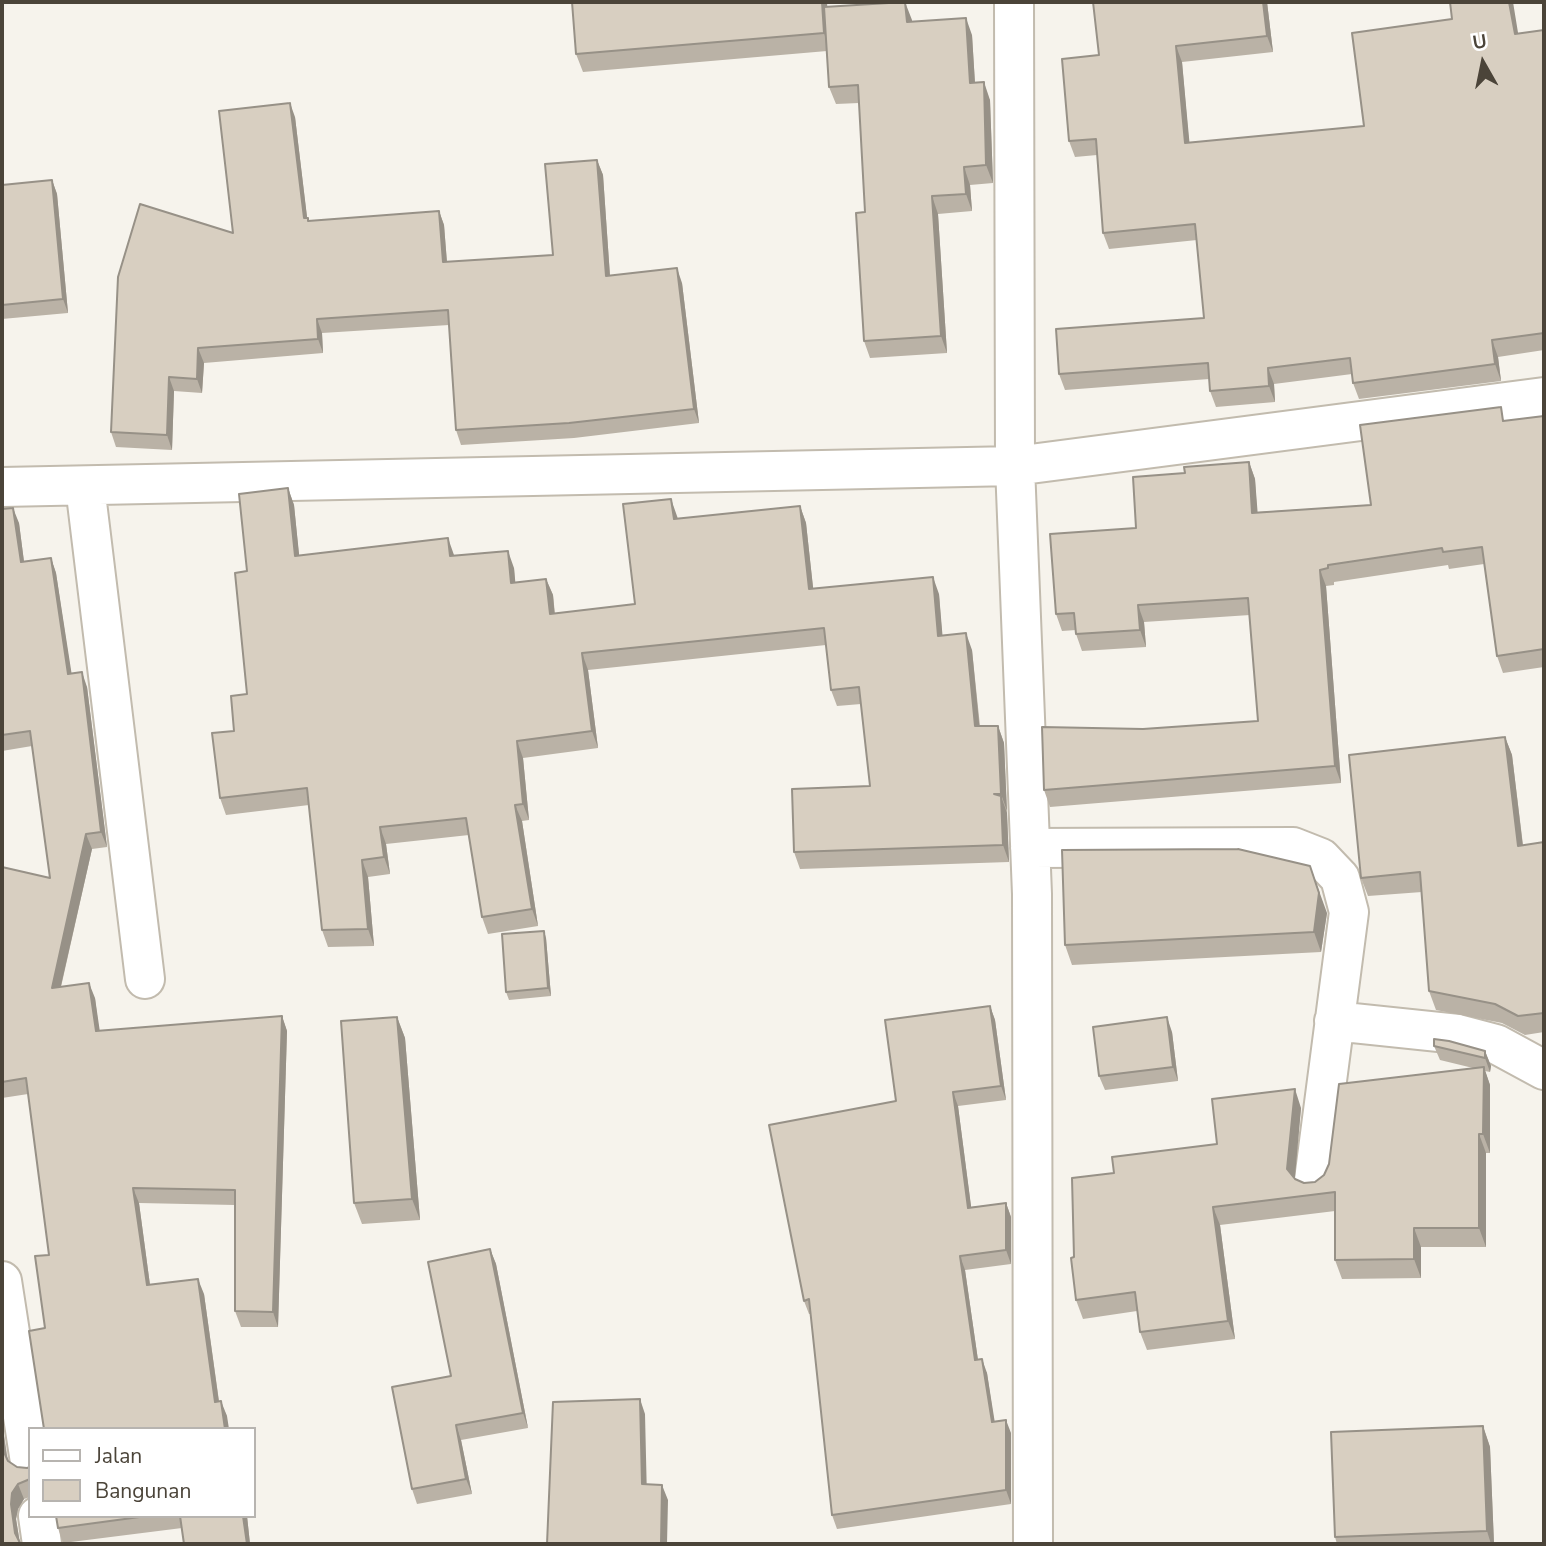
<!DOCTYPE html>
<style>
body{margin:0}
#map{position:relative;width:1546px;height:1546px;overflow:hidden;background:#f6f3ec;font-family:"Nunito Sans",sans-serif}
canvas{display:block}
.frame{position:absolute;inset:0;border:4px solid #4b4439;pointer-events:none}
.legend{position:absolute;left:28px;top:1427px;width:228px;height:91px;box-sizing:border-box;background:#fff;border:2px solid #b7b4b0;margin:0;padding:9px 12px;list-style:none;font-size:21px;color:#4b4439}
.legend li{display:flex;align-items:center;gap:14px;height:35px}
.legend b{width:35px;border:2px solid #b7b4b0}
.north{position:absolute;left:1448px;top:28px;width:70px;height:70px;-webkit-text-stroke:5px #fff;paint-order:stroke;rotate:351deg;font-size:19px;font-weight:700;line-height:28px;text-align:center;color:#4b4439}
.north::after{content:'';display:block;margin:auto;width:24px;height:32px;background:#4b4439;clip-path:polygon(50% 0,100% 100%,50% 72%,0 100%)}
</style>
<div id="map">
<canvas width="1546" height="1546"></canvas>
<div class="frame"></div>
<ul class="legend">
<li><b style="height:9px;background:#fff"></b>Jalan</li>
<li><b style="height:19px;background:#d8cfc1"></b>Bangunan</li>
</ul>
<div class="north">U</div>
</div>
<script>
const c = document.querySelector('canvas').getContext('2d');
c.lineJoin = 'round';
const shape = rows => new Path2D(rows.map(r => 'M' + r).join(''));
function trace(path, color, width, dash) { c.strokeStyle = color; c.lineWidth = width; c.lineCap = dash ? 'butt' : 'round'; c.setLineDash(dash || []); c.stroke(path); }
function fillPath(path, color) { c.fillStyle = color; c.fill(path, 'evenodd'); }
const minor = shape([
 [1014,2,1015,466,1032,894,1033,1544],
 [85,486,145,979],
 [2,487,1015,466,1544,397],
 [1030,848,1293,847,1321,858,1340,878,1349,912,1314,1180],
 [1334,1021,1458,1034,1496,1044,1544,1070],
 [2,1281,30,1462],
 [38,1516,42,1544]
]);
const wall = shape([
 [1093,2,1267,2,1273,52,1182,62,1189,143,1364,126,1518,34,1544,30,1544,350,1498,357,1501,381,1359,399,1353,383,1352,374,1274,384,1275,402,1216,407,1210,391,1209,379,1065,390,1059,374,1204,318,1197,240,1109,249,1103,233,1097,155,1075,157,1069,141,1099,55],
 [827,7,912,20,912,22,972,35,975,83,990,100,993,183,970,185,972,211,938,214,947,353,870,358,864,341,865,212,859,103,836,104,829,87,827,51,583,72,576,54],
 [295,117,307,218,309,221,439,211,444,225,447,262,553,255,597,160,603,175,610,276,682,283,699,423,574,438,461,445,456,430,449,325,322,333,323,353,204,363,202,393,174,391,172,450,116,447,111,432,233,233],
 [52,180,57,194,68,313,2,319,2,185],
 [1544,416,1544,667,1503,673,1497,656,1484,564,1449,569,1448,565,1334,582,1334,585,1326,586,1341,783,1050,807,1044,790,1143,729,1258,721,1250,615,1144,622,1146,647,1082,651,1076,634,1076,630,1062,631,1056,614,1136,528,1185,473,1249,462,1255,479,1257,512,1371,505,1506,421],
 [288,488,294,505,299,556,454,556,514,568,515,583,546,579,553,595,555,614,635,604,677,516,678,519,800,506,806,523,813,588,939,594,942,635,972,650,980,726,998,726,1004,743,1009,862,800,869,794,852,870,786,861,704,837,706,831,690,826,645,588,670,598,748,523,758,529,820,522,821,538,926,488,934,482,917,469,835,386,844,390,874,368,877,374,946,328,947,322,930,309,805,226,815,220,798,234,731,247,694,247,571],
 [2,509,19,523,24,562,51,558,56,573,71,674,87,687,107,847,92,849,61,987,95,998,99,1031,282,1016,287,1031,278,1327,241,1327,235,1311,235,1205,139,1203,150,1285,204,1294,219,1401,227,1416,45,1328,49,1255,28,1094,2,1098,2,867,50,878,32,746,2,751],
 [1505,737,1512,755,1523,845,1544,842,1544,1032,1525,1035,1502,1023,1436,1010,1429,991,1422,892,1368,896,1361,878],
 [1327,913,1321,952,1072,965,1065,945],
 [546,938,551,996,509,1000,506,992],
 [990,1006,995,1020,1006,1100,958,1106,971,1207,1006,1203,1011,1217,1011,1264,965,1270,978,1360,987,1373,994,1421,1011,1433,1011,1504,837,1529,832,1515,811,1314,809,1314,804,1301],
 [397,1017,405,1038,420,1220,362,1224,354,1203],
 [1172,1032,1178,1081,1105,1090,1099,1076],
 [1434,1046,1485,1051,1491,1066,1490,1072,1485,1071,1490,1085,1490,1153,1486,1153,1486,1247,1421,1247,1421,1278,1342,1279,1335,1260,1335,1211,1220,1225,1235,1339,1147,1350,1140,1332,1137,1311,1083,1319,1076,1300,1074,1257,1114,1173,1217,1144,1301,1108,1294,1179,1304,1183,1315,1182,1473,1068,1440,1060],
 [490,1249,496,1264,528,1428,461,1440,472,1494,417,1504,412,1489,451,1376],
 [2,1422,8,1461,17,1467,27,1468,30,1467,30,1497,24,1499,18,1509,16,1519,20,1543,2,1544],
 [1483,1426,1490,1447,1494,1544,1337,1544,1335,1537],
 [56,1516,247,1516,250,1544,184,1544,182,1528,63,1543,58,1528]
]);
const shadedWall = shape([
 [822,2,827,2,830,51,824,33],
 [905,2,912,20,913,39,907,22],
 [1263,2,1267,2,1273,52,1267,36],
 [1509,2,1513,2,1521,51,1515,34],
 [966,18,972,35,976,100,970,83],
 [1176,46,1182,62,1191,159,1185,143],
 [984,82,990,100,993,183,986,165],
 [290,103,295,117,309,233,304,218],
 [597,160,603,175,611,291,606,276],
 [964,167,970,185,972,211,966,194],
 [52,180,57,194,68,313,63,299],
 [932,196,938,214,947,353,941,336],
 [439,211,444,225,448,276,443,262],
 [677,268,682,283,699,423,694,409],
 [317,319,322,333,323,353,318,339],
 [1492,340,1498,357,1501,381,1495,364],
 [198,348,204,363,202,393,197,379],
 [1268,368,1274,384,1275,402,1269,386],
 [169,377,174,391,172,450,167,435],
 [1249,462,1255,479,1259,530,1252,513],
 [288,488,294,505,301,573,295,556],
 [671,499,677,516,680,536,674,519],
 [800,506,806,523,815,605,809,589],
 [13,508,19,523,26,577,21,562],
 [448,538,454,555,456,573,450,556],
 [508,551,514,568,517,600,511,583],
 [51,558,56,573,74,689,68,674],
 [1320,570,1326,586,1341,783,1335,766],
 [933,577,939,594,944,653,938,636],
 [546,579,553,595,556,631,550,614],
 [1138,605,1144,622,1146,647,1140,630],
 [966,633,972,650,981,743,975,726],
 [582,653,588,670,598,748,592,731],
 [82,672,87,687,107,847,101,832],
 [998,726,1004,743,1007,811,1001,794],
 [1505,737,1512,755,1525,864,1518,846],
 [517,741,523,758,529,820,523,804],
 [1001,796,1007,813,1009,862,1003,845],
 [515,805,522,821,538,926,532,909],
 [380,827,386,844,390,874,384,857],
 [86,834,92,849,57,1003,52,988],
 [362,860,368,877,374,946,368,929],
 [1310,866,1327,913,1321,952,1314,932],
 [544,931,546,938,551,996,548,988],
 [89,983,95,998,102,1046,96,1031],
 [990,1006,995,1020,1006,1100,1001,1086],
 [282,1016,287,1031,278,1327,273,1312],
 [397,1017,405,1038,420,1220,412,1199],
 [1167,1017,1172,1032,1178,1081,1173,1067],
 [1485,1051,1491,1066,1490,1072,1485,1058],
 [1484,1067,1490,1085,1490,1153,1483,1134],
 [1295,1089,1301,1108,1294,1188,1287,1169],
 [953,1092,958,1106,973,1221,968,1208],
 [1479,1134,1486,1153,1486,1247,1479,1228],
 [133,1188,139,1203,152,1300,147,1285],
 [1006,1203,1011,1217,1011,1264,1006,1250],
 [1213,1207,1220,1225,1235,1339,1228,1321],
 [1414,1228,1421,1247,1421,1278,1414,1259],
 [490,1249,496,1264,528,1428,523,1413],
 [960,1256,965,1270,980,1374,975,1360],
 [198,1279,204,1294,221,1417,215,1402],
 [982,1359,987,1373,997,1436,992,1422],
 [640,1399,645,1414,647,1499,642,1484],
 [221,1401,227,1416,229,1429,225,1429],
 [1006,1420,1011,1433,1011,1504,1006,1490],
 [2,1422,8,1465,3,1450,2,1443],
 [456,1425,461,1440,472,1494,466,1479],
 [1483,1426,1490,1447,1494,1544,1491,1544,1487,1531],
 [18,1484,24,1499,18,1509,16,1519,20,1544,15,1533,11,1504,12,1493],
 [662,1485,668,1500,667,1544,661,1544],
 [243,1516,247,1516,250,1544,247,1544]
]);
const building = shape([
 [572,2,822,2,824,33,576,54,572,2],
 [905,2,907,22,966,18,970,83,984,82,986,165,964,167,966,194,932,196,941,336,864,341,856,213,865,212,858,85,829,87,824,7,905,2],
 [1093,2,1263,2,1267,36,1176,46,1185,143,1364,126,1352,33,1452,19,1450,2,1509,2,1515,34,1544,30,1544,333,1492,340,1495,364,1353,383,1350,358,1268,368,1269,386,1210,391,1208,363,1059,374,1056,329,1204,318,1195,224,1103,233,1096,139,1069,141,1062,59,1099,55,1093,2],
 [290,103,304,218,308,218,308,221,439,211,443,262,553,255,545,164,597,160,606,276,677,268,694,409,569,423,456,430,448,310,317,319,318,339,198,348,197,379,169,377,167,435,111,432,118,277,140,204,233,233,219,111,290,103],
 [52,180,63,299,2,305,2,185,52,180],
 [1501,407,1503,421,1544,416,1544,601,1543,601,1544,612,1544,649,1497,656,1482,547,1443,552,1442,548,1328,565,1328,568,1320,570,1335,766,1044,790,1042,727,1143,729,1258,721,1248,598,1138,605,1140,630,1076,634,1074,613,1056,614,1050,534,1136,528,1133,477,1185,473,1184,467,1249,462,1252,513,1371,505,1360,425,1501,407],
 [288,488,295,556,448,538,450,556,508,551,511,583,546,579,550,614,635,604,623,504,671,499,674,519,800,506,809,589,933,577,938,636,966,633,975,726,998,726,1001,794,994,794,1001,796,1003,845,794,852,792,789,870,786,859,687,831,690,824,628,582,653,592,731,517,741,523,804,515,805,532,909,482,917,466,818,380,827,384,857,362,860,368,929,322,930,307,788,220,798,212,733,234,731,231,696,247,694,235,573,247,571,239,494,288,488],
 [13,508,21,562,51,558,68,674,82,672,101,832,86,834,52,988,89,983,96,1031,282,1016,273,1312,235,1311,235,1190,133,1188,147,1285,198,1279,215,1402,221,1401,225,1429,44,1429,29,1331,45,1328,35,1256,49,1255,26,1078,2,1082,2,867,50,878,30,731,2,735,2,509,13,508],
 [1505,737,1518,846,1544,842,1544,1013,1518,1016,1495,1004,1429,991,1420,872,1361,878,1349,755,1505,737],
 [1238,849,1310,866,1319,893,1314,932,1065,945,1062,850,1238,849],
 [544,931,548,988,506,992,502,934,544,931],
 [990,1006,1001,1086,953,1092,968,1208,1006,1203,1006,1250,960,1256,975,1360,982,1359,992,1422,1006,1420,1006,1490,832,1515,809,1299,804,1301,769,1125,896,1101,885,1020,990,1006],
 [397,1017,412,1199,354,1203,341,1021,397,1017],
 [1167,1017,1173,1067,1099,1076,1093,1027,1167,1017],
 [1434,1039,1449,1041,1485,1051,1485,1058,1434,1046,1434,1039],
 [1484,1067,1483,1134,1479,1134,1479,1228,1414,1228,1414,1259,1335,1260,1335,1192,1213,1207,1228,1321,1140,1332,1135,1292,1076,1300,1071,1258,1074,1257,1072,1178,1114,1173,1112,1157,1217,1144,1212,1099,1295,1089,1287,1169,1295,1179,1304,1183,1315,1182,1324,1175,1329,1164,1339,1084,1484,1067],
 [490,1249,523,1413,456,1425,466,1479,412,1489,392,1387,451,1376,428,1262,490,1249],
 [640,1399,642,1484,662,1485,661,1544,547,1544,553,1402,640,1399],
 [1483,1426,1487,1531,1335,1537,1331,1432,1483,1426],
 [2,1443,3,1450,8,1461,17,1467,27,1468,30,1467,30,1479,18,1484,12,1493,11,1504,15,1533,20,1543,22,1544,2,1544,2,1443],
 [56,1516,147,1516,58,1528,56,1516],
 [180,1516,243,1516,247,1544,184,1544,180,1516]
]);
trace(minor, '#c2bbae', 42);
trace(minor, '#fff', 38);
fillPath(wall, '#bab2a6');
fillPath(shadedWall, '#979187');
fillPath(building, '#d8cfc1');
trace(building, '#979187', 2);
</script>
